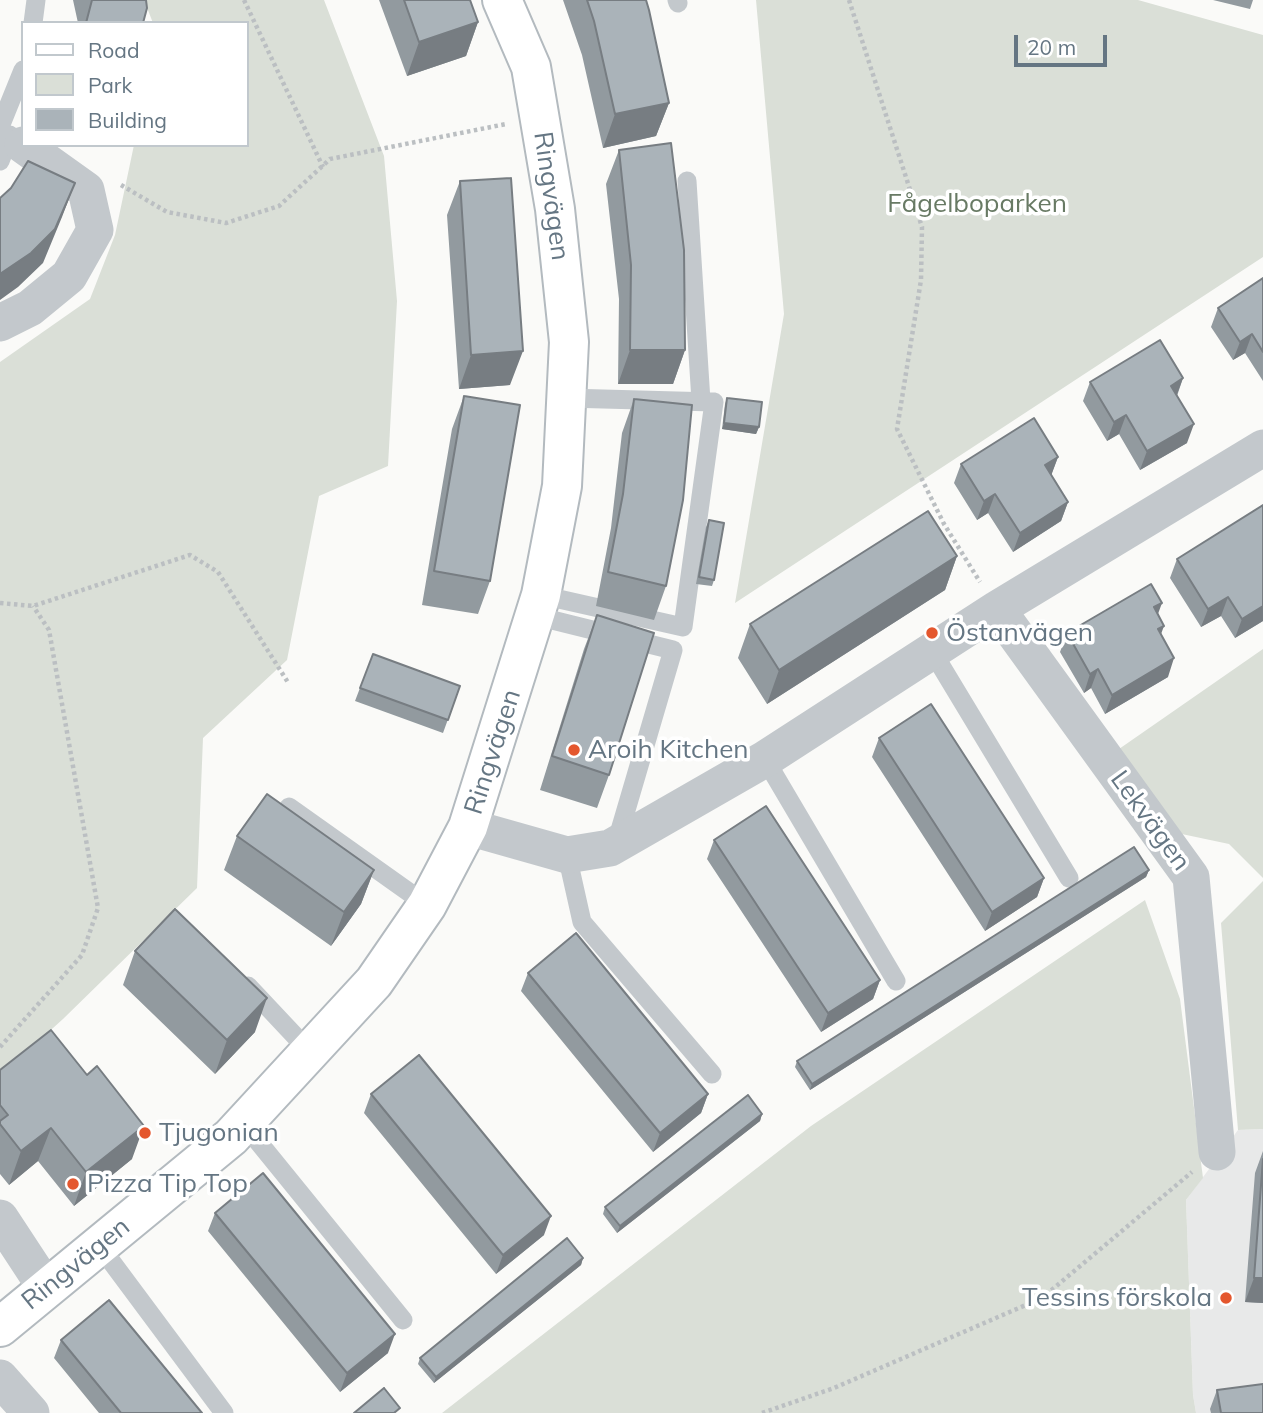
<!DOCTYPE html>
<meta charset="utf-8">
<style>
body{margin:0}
#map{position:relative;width:1263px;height:1413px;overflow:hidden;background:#fafaf8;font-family:Mulish,sans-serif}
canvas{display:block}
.legend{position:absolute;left:21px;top:21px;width:228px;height:126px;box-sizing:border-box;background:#fff;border:2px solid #c1c8cd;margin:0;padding:9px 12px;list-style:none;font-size:21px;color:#657683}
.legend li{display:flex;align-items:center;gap:14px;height:35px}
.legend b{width:35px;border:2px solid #c1c8cd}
.scale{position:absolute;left:1014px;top:35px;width:93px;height:32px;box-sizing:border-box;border:4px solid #657683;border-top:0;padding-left:9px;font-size:21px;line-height:24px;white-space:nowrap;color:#657683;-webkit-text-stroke:5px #fff;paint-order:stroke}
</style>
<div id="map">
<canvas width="1263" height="1413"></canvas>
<ul class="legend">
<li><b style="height:9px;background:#fff"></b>Road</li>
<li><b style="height:19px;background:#dadfd7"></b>Park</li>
<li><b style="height:19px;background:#aab3b9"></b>Building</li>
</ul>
<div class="scale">20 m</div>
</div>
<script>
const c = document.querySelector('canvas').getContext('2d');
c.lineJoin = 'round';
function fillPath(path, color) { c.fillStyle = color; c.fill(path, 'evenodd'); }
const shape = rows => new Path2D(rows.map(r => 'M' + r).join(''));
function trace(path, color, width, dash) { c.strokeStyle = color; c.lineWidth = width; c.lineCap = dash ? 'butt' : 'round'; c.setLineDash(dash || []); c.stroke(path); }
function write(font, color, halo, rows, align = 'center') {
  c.font = font + ' Mulish,sans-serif'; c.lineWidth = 7; c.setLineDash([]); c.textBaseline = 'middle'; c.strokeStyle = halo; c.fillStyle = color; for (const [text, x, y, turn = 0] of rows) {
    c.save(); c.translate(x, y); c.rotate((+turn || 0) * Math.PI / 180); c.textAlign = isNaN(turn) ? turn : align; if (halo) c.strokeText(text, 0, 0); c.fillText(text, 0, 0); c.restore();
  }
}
const built = shape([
 [1263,1129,1263,1413,1196,1413,1193,1395,1186,1200,1238,1130]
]);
const green = shape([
 [144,0,324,0,384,156,397,301,388,466,319,496,287,660,203,738,197,888,63,1019,0,1076,0,362,90,299,115,235,134,145,247,145,247,23,153,23],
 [756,0,1138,0,1263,35,1263,257,735,603,784,314],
 [1263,649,1263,878,1229,844,1177,833,1119,749],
 [1263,881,1263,1129,1238,1130,1221,923],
 [1145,900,1180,999,1203,1178,1186,1200,1193,1395,1196,1413,442,1413,811,1126]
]);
const path = shape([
 [244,0,323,167],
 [849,0,922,227,921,280,897,429,944,524,980,582],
 [121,185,167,212,226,223,279,206,330,159,506,124],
 [0,603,33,606,190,555,218,572,289,684],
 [0,1047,82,955,98,908,49,630,33,606],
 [762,1413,834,1388,1042,1298,1192,1172]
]);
const lane = shape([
 [677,0,678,3],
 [33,23,36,0],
 [0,127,23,70],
 [0,161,10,135],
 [687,181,701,401],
 [541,595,683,627,714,402,566,398],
 [536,616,673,650,616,844],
 [932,651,1069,878],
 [765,759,896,981],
 [289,807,427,905],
 [567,855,582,922,712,1074],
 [248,986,310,1052],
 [243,1123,403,1320],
 [99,1245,224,1413]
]);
const street = shape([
 [0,323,30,308,69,276,95,230,86,190,23,145],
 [997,609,1191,877,1217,1152],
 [468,827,567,855,610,848,765,759,997,609,1263,448],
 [0,1218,46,1288],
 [0,1378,31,1413]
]);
const secondary = shape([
 [0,1327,231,1137,374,982,427,905,468,827,541,595,562,486,569,342,555,209,531,67,502,0]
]);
const wall = shape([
 [73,0,146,0,143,23,78,23],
 [379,0,470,0,478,22,466,56,407,76],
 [563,0,646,0,669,103,656,136,603,148,582,55],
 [1213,0,1253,0,1250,9],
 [619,150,685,350,673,384,618,384,619,299,606,184],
 [460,181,510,385,459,389,447,215],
 [1263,278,1263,381,1245,353,1233,360,1211,327,1218,308],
 [1183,378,1177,396,1187,443,1140,470,1119,434,1107,441,1083,401,1090,382],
 [464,396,490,581,478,614,422,605,452,429],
 [727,398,759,427,756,434,722,429,725,404],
 [634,399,666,586,654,620,596,606,611,528,622,433],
 [1058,457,1051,475,1068,502,1061,521,1013,552,988,513,977,520,954,483,961,464],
 [1263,505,1263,621,1235,638,1221,616,1201,627,1170,578,1177,559],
 [709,520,714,580,712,586,696,584,706,527],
 [957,556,945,590,767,704,738,658,750,624],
 [1158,614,1168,677,1105,714,1091,688,1084,693,1060,652,1067,633],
 [597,615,609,775,597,808,540,790,584,649],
 [373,654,460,686,443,733,355,701],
 [879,738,1044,878,1037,897,985,931,872,757],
 [237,836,374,870,361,904,331,946,224,870],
 [714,840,880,980,873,999,821,1032,707,859],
 [1149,870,1146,877,810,1090,795,1067,797,1061],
 [135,951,255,1032,215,1074,123,985],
 [528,973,708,1094,701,1113,653,1152,521,991],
 [0,1070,132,1159,74,1206,38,1161,9,1185,0,1174],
 [371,1094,544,1235,496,1274,364,1113],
 [762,1114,760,1121,617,1233,603,1214,605,1207],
 [1263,1151,1263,1303,1245,1302,1255,1173],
 [215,1213,388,1353,340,1392,208,1231],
 [583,1258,581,1265,434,1383,418,1364,420,1358],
 [61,1340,202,1413,99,1413,54,1358],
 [1217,1390,1263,1413,1211,1413,1210,1409]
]);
const shadedWall = shape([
 [478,22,466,56,407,76,419,42],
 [669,103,656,136,603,148,615,114],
 [75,183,62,217,43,263,18,287,0,300,0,274],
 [1252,334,1245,353,1233,360,1240,342],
 [630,350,685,350,673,384,618,384],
 [523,351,510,385,459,389,471,355],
 [1183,378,1176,397,1171,386],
 [1126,415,1119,434,1107,441,1114,422],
 [724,423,759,427,756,434,722,429],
 [1194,424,1187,443,1140,470,1147,451],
 [1058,457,1051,476,1045,465],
 [995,494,988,513,977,520,984,501],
 [1068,502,1061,521,1013,552,1020,533],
 [957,556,945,590,767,704,779,670],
 [1228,597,1221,616,1201,627,1208,609],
 [1162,603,1155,622,1154,607],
 [1263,606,1263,621,1235,638,1242,619],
 [1164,626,1157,645,1158,629],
 [1174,658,1168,677,1105,714,1112,695],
 [1098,669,1091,688,1084,693,1090,674],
 [374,870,361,904,331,946,344,912],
 [1149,870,1146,877,810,1090,812,1084],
 [1044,878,1037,897,985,931,992,912],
 [880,980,873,999,821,1032,828,1013],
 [267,998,255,1032,215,1074,227,1040],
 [708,1094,701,1113,653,1152,660,1133],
 [762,1114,760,1121,617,1233,620,1226],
 [144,1126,132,1159,74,1206,86,1172],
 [51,1128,38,1161,9,1185,21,1151],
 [551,1216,544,1235,496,1274,503,1255],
 [583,1258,581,1265,434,1383,436,1377],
 [1254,1278,1263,1278,1263,1303,1245,1302],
 [395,1334,388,1353,340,1392,347,1373]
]);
const building = shape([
 [92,0,146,0,147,8,143,23,86,23,92,0],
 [404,0,470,0,478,22,419,42,404,0],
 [587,0,646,0,649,10,669,103,615,114,594,21,587,0],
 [671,143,684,250,685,350,630,350,631,265,619,150,671,143],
 [28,161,75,183,55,229,31,253,0,274,0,198,11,188,28,161],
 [511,178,523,351,471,355,460,181,511,178],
 [1263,278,1263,352,1252,334,1240,342,1218,308,1263,278],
 [1160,340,1183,378,1171,386,1194,424,1147,451,1126,415,1114,422,1090,382,1160,340],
 [464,396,520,405,490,581,434,571,464,396],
 [727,398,762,402,759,427,724,423,727,398],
 [634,399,692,405,683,500,666,586,608,572,623,494,634,399],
 [1034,418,1058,457,1045,465,1068,502,1020,533,995,494,984,501,961,464,1034,418],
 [1263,505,1263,606,1242,619,1228,597,1208,609,1177,559,1263,505],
 [928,511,957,556,779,670,750,624,928,511],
 [709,520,724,523,714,580,699,577,709,520],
 [1151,584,1162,603,1154,607,1164,626,1158,629,1174,658,1112,695,1098,669,1090,674,1067,633,1151,584],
 [597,615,654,633,609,775,552,756,597,615],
 [373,654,460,686,448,720,360,688,373,654],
 [931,704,1044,878,992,912,879,738,931,704],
 [267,794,374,870,344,912,237,836,267,794],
 [766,806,880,980,828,1013,714,840,766,806],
 [1134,847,1149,870,812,1084,797,1061,1134,847],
 [175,909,267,998,227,1040,135,951,175,909],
 [576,933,708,1094,660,1133,528,973,576,933],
 [51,1030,87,1075,97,1066,144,1126,86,1172,51,1128,21,1151,0,1124,0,1121,8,1115,0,1105,0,1070,51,1030],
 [419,1055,551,1216,503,1255,371,1094,419,1055],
 [748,1095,762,1114,620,1226,605,1207,748,1095],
 [1263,1159,1263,1278,1254,1278,1263,1159],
 [263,1173,395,1334,347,1373,215,1213,263,1173],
 [567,1238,583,1258,436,1377,420,1358,567,1238],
 [109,1300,202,1413,121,1413,61,1340,109,1300],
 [1263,1384,1263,1413,1221,1413,1217,1390,1263,1384],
 [384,1388,400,1408,394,1413,354,1413,384,1388]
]);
const markers = [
 [932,633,7,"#e4572e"],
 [574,750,7,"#e4572e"],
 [145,1133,7,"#e4572e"],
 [73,1184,7,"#e4572e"],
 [1226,1298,7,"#e4572e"]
];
const streetNames = [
 ["Ringvägen",551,196,82],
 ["Ringvägen",493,752,-72],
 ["Lekvägen",1150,821,54],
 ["Ringvägen",76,1264,-39]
];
const parkNames = [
 ["Fågelboparken",977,204]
];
const poiNames = [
 ["Östanvägen",946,633],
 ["Aroih Kitchen",588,750],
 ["Tjugonian",159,1133],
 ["Pizza Tip Top",87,1184],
 ["Tessins förskola",1212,1298,"right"]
];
fillPath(built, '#e8e9e9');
fillPath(green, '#dadfd7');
trace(secondary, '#b3babf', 42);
trace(path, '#bbbfc2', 4.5, [3.5, 3.5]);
trace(lane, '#c3c8cc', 19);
trace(street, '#c3c8cc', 37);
trace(secondary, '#fff', 38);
fillPath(wall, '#929a9f');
fillPath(shadedWall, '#777d82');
fillPath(building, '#aab3b9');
trace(building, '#777d82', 2);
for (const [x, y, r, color] of markers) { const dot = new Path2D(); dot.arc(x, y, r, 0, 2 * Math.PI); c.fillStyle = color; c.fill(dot); trace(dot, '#fff', 2.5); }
write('26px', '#657683', '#fff', streetNames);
write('26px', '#687a64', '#fff', parkNames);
write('26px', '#657683', '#fff', poiNames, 'left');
</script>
